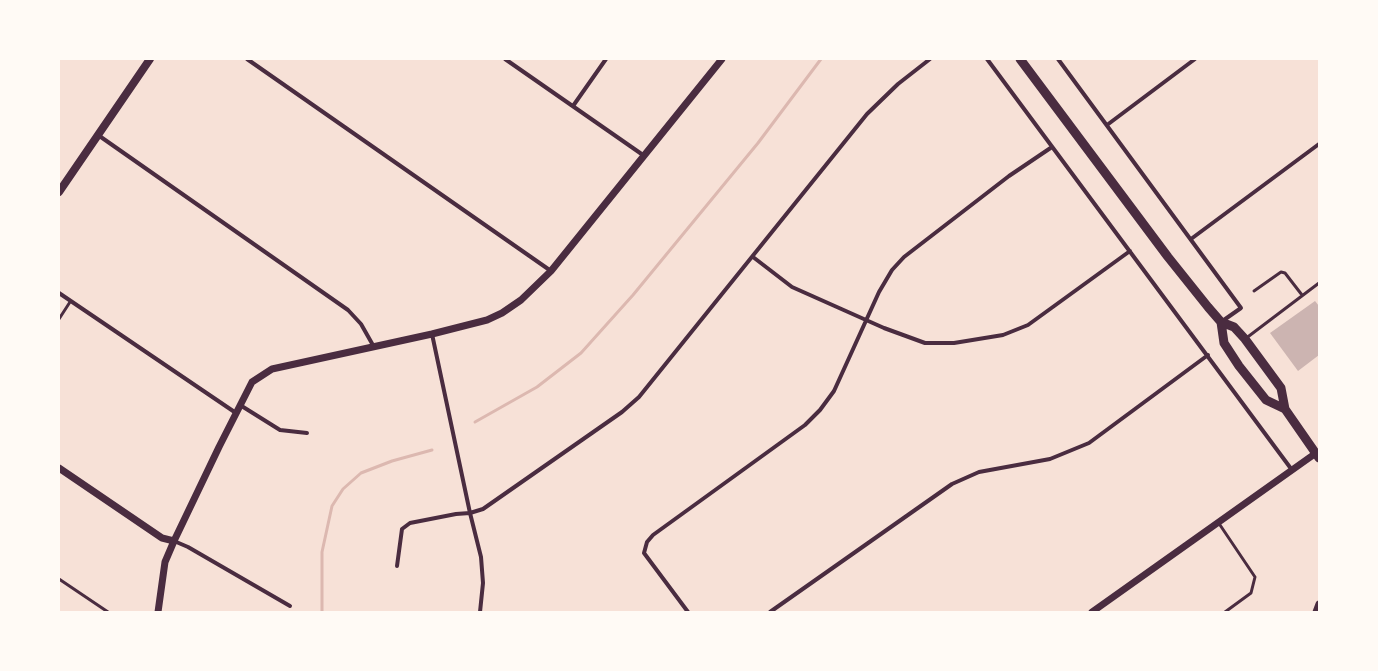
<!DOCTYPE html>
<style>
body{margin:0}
#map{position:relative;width:1378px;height:671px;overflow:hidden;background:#f7e1d7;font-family:"Fira Sans",sans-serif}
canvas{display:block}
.frame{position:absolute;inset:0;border:60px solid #fffaf5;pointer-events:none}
</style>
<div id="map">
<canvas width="1378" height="671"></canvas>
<div class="frame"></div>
</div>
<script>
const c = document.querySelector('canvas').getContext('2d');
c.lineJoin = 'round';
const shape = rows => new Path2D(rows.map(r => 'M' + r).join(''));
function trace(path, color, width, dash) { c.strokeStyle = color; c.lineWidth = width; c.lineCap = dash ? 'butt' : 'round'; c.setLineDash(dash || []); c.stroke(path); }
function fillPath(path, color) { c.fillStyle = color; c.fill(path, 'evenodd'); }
const stream = shape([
 [475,422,537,387,581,353,633,295,758,143,821,59],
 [322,612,322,552,332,506,343,489,361,473,392,461,432,450]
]);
const building = shape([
 [1315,301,1319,306,1319,355,1298,371,1270,333]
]);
const service = shape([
 [1254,291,1281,272,1285,273,1302,295],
 [59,319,70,302],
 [1245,339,1319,283],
 [1218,522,1255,577,1251,593,1225,612],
 [59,579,108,612]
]);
const minor = shape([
 [247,59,551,271],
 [505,59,643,155],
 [987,59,1292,470],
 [1058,59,1241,308,1221,322],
 [573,106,606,59],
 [1107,125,1195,59],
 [98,135,348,310,361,324,374,347],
 [1191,239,1319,144],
 [753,257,792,287,884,328,925,343,954,343,1003,335,1028,325,1130,251],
 [59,293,236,413],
 [432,334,470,513,481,557,483,583,480,612],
 [240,405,280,430,307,433],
 [174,541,188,547,290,606],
 [397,566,402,529,410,523,456,514,470,513,483,509,622,412,639,397,867,114,898,84,930,59],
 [688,612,644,553,647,542,653,535,805,425,820,410,834,391,879,292,892,270,904,257,1009,176,1052,147],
 [770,612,952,484,979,472,1050,459,1089,443,1208,355]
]);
const tertiary = shape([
 [59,468,162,538,174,541],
 [158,612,165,562,174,541,219,447,252,382,272,369,432,334,487,320,502,313,521,300,551,271,722,59],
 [1092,612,1316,453],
 [1316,612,1319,604]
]);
const secondary = shape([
 [59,192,150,59]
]);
const primary = shape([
 [1020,59,1168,257,1208,307,1221,322,1234,327,1245,339,1281,388,1285,409,1319,458],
 [1221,322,1224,343,1239,366,1266,400,1285,409]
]);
trace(stream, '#dcb8b0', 3);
fillPath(building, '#ccb4b1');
trace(service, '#4a2c40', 3);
trace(minor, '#4a2c40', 4);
trace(tertiary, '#4a2c40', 7);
trace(secondary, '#4a2c40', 8);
trace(primary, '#4a2c40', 9);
</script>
